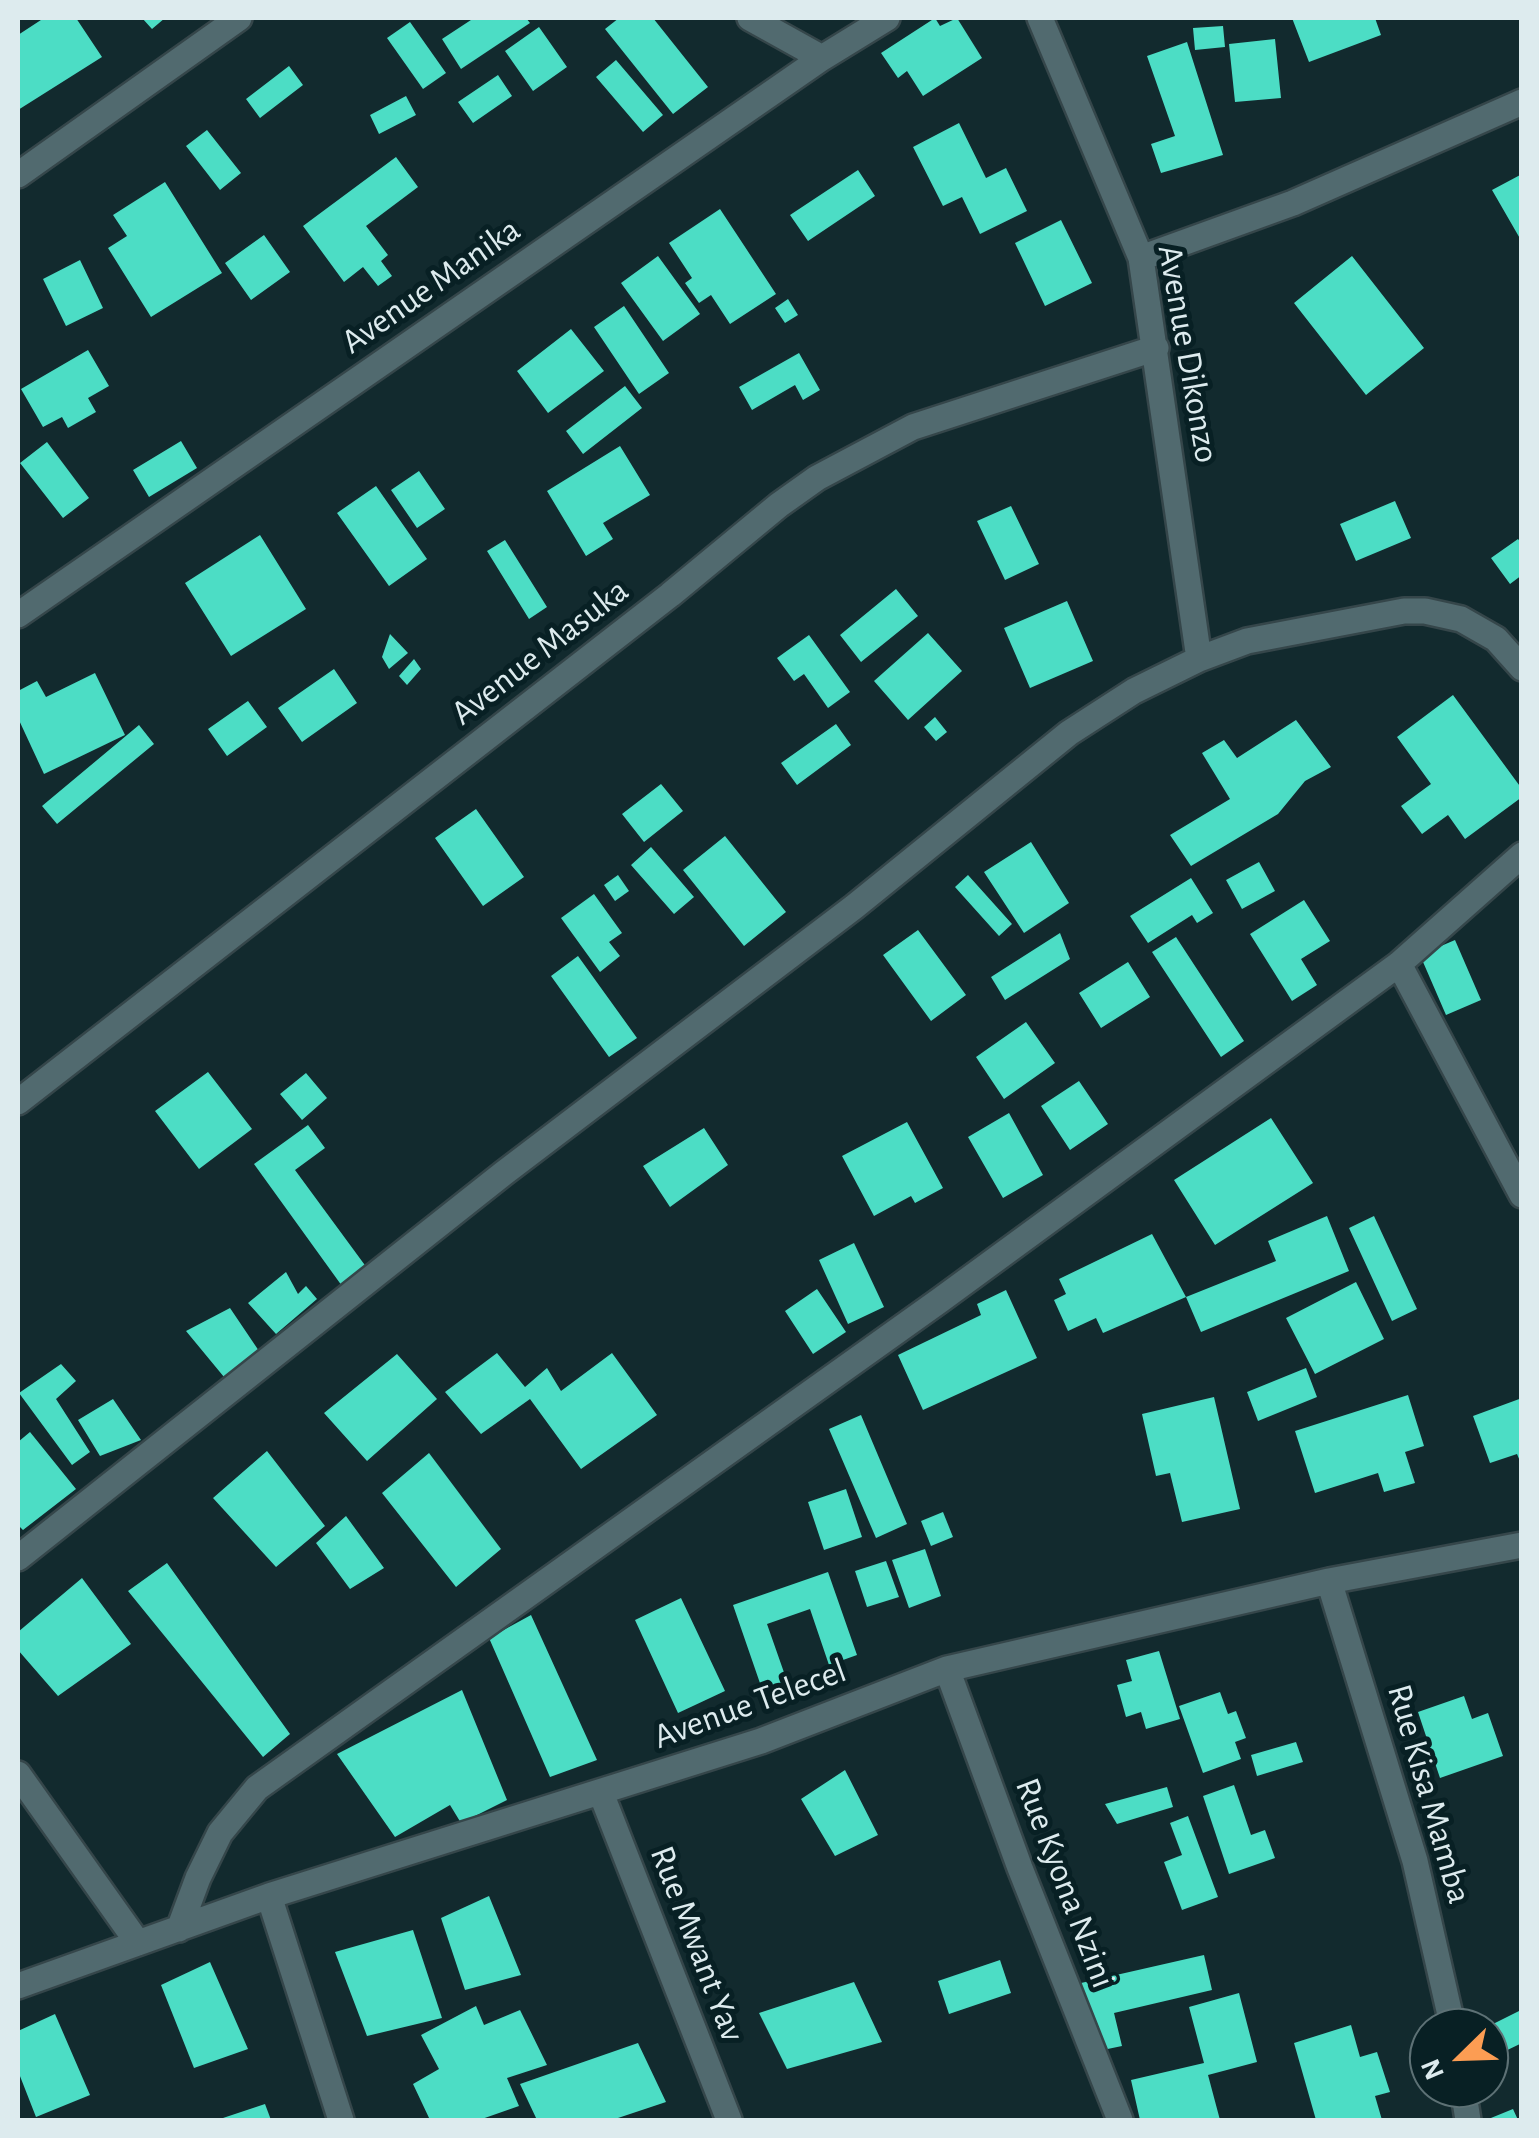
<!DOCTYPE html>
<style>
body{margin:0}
#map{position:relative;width:1539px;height:2138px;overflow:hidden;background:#122a2e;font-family:"Alegreya Sans",sans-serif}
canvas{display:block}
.frame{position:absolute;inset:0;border:20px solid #ddebee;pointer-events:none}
.north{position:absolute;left:1409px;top:2008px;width:100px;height:100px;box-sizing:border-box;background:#082024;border:2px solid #5d7175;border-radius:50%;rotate:247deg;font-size:28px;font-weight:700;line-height:40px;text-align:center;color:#ddebee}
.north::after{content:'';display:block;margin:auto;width:35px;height:45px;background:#fc9d53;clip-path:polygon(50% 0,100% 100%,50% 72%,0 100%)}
</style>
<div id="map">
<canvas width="1539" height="2138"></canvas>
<div class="frame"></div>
<div class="north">N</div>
</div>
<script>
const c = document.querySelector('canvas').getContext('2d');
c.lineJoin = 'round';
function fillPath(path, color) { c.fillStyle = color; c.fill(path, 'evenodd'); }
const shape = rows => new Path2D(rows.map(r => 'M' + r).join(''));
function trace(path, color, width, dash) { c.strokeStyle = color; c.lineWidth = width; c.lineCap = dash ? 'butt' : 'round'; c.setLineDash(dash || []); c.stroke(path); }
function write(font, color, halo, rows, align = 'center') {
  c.font = font + ' "Alegreya Sans",sans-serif'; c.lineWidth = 10; c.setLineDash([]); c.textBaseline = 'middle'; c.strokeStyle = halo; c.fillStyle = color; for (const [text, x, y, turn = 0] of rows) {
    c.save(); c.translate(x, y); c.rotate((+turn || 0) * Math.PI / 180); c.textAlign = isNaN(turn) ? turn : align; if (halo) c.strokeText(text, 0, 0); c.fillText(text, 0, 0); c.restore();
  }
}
const building = shape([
 [44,18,76,18,102,57,18,110,18,35],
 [142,18,165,18,152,29],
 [474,18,526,18,530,23,461,69,442,39],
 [619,18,653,18,708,87,673,114,605,29],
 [935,18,940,26,957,18,982,58,923,96,907,71,898,78,881,53],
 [1292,18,1375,18,1381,35,1309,62],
 [410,22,446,73,423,89,387,38],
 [1223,26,1225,47,1195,50,1193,28],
 [539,27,567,67,533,91,505,51],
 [1275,39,1281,98,1235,102,1229,44],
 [1187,42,1223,155,1161,173,1151,144,1175,136,1147,56],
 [616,60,663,115,643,132,596,77],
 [289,66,303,85,260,118,246,99],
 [498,75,512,96,473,123,458,102],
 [406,96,416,115,379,134,370,115],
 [959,123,986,178,1006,168,1027,211,980,234,962,197,943,206,913,147],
 [207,130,241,173,220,190,186,146],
 [396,157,418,187,366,226,388,255,381,261,392,276,378,286,363,267,344,282,303,226],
 [858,170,875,196,808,241,790,215],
 [1522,174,1522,242,1492,190],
 [165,182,222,273,151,317,108,248,127,236,113,215],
 [720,209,776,294,730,324,711,295,699,303,685,283,692,278,669,243],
 [1061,220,1092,283,1045,306,1015,243],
 [264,235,290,272,251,300,225,263],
 [658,256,700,314,663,341,621,283],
 [1352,256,1424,348,1366,395,1294,303],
 [80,260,103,308,66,326,43,279],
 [788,299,798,315,785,323,775,308],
 [624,306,669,373,639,394,594,327],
 [571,329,604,371,548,413,517,371],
 [88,350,109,386,88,398,96,412,68,428,62,417,43,427,21,389],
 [799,353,820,390,803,400,795,385,752,410,739,387],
 [625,386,642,408,583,454,566,431],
 [181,441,197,468,149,497,133,470],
 [47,442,89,498,63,518,20,463],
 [620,446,650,495,603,523,613,539,586,556,547,491],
 [419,471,445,509,417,528,391,490],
 [376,486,427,559,389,586,337,513],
 [1395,501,1411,538,1356,561,1340,524],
 [1011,506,1039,564,1005,580,977,521],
 [260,535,306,609,231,656,185,583],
 [1518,539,1522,544,1522,575,1510,584,1491,558],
 [505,540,547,607,529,619,487,551],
 [896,589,918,616,861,662,840,635],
 [1067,601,1093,661,1030,688,1004,628],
 [928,633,962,671,908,720,874,681],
 [390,634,408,653,389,669,382,657],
 [809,635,850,692,828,708,804,674,794,681,777,658],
 [414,659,421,669,407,685,399,676],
 [334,669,357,703,302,742,278,708],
 [95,673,125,735,44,774,18,718,18,691,37,681,46,697],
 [1453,695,1522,789,1522,797,1465,839,1448,815,1422,834,1401,806,1431,784,1397,737],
 [248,701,267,727,227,756,208,729],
 [935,717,947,732,936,741,924,727],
 [1296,720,1331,767,1305,781,1278,814,1191,866,1170,835,1230,799,1202,753,1224,740,1237,758],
 [836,724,851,745,797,785,781,763],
 [139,725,154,744,57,824,42,806],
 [661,784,683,811,644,842,622,814],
 [476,809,524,877,483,906,435,838],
 [725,836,786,912,744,946,683,870],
 [1031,842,1069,903,1024,933,984,872],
 [651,847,694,897,674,914,631,865],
 [1259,862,1275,891,1242,909,1226,880],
 [618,875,629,891,615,901,604,885],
 [968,875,1012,924,999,936,955,887],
 [1191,878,1213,913,1197,923,1192,915,1148,943,1130,916],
 [594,894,622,933,609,942,620,956,600,972,561,918],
 [1304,900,1330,941,1301,959,1317,985,1292,1001,1250,934],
 [918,930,966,995,931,1021,883,955],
 [1060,933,1070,959,1005,1000,991,977],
 [1176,937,1244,1041,1221,1057,1152,952],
 [1455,940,1481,1000,1446,1015,1420,955],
 [578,956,637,1038,609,1057,551,976],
 [1128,962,1150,997,1101,1028,1079,993],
 [1026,1022,1055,1063,1004,1099,976,1057],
 [208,1072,252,1129,199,1169,155,1111],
 [306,1073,327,1098,302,1120,280,1094],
 [1079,1081,1108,1124,1070,1150,1041,1106],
 [1009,1113,1043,1175,1003,1198,968,1137],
 [1271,1118,1313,1183,1215,1245,1174,1180],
 [907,1122,943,1188,915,1203,911,1196,874,1216,842,1156],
 [308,1125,325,1148,295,1170,367,1268,342,1286,254,1164],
 [704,1128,728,1165,670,1207,643,1166],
 [1327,1216,1349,1271,1201,1332,1186,1297,1103,1333,1096,1318,1068,1331,1054,1300,1066,1294,1059,1279,1152,1234,1186,1297,1276,1261,1268,1241],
 [1374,1216,1417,1309,1392,1321,1349,1228],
 [854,1243,884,1307,848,1324,819,1260],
 [286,1272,298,1294,306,1286,317,1299,276,1334,248,1303],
 [1356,1282,1384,1339,1315,1374,1286,1318],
 [817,1289,846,1332,813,1354,785,1311],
 [1006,1290,1037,1358,923,1410,898,1355,981,1315,977,1304],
 [230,1308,259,1351,224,1377,186,1331],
 [497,1353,525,1387,547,1368,561,1391,612,1353,657,1415,581,1469,530,1399,481,1434,445,1392],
 [397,1354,437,1399,367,1461,324,1413],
 [61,1364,76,1381,56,1399,90,1452,72,1465,19,1393],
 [1306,1368,1317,1397,1258,1421,1247,1392],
 [1408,1395,1424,1446,1405,1452,1415,1483,1384,1492,1378,1473,1315,1493,1295,1431],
 [1214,1397,1240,1509,1182,1522,1170,1473,1156,1476,1142,1414],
 [1522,1398,1522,1466,1517,1454,1490,1463,1473,1416],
 [113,1399,141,1440,100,1456,78,1420],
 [861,1415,907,1524,876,1538,829,1429],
 [30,1432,76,1489,23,1530,18,1525,18,1442],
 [267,1451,325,1526,276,1567,213,1498],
 [429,1453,501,1549,456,1587,382,1493],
 [846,1489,862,1537,824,1550,808,1502],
 [943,1512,953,1537,931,1546,921,1521],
 [346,1516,384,1568,350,1589,316,1543],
 [925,1549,941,1596,909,1608,892,1560],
 [886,1561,899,1597,867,1607,855,1571],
 [167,1563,290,1734,263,1757,128,1591],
 [828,1572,857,1655,829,1665,810,1609,767,1624,787,1681,762,1689,733,1605],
 [82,1578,131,1644,58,1696,18,1650,18,1632],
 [681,1598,725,1691,678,1713,635,1620],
 [531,1615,597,1760,550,1777,489,1638],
 [1159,1651,1180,1719,1146,1729,1141,1712,1126,1717,1117,1685,1132,1681,1126,1660],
 [462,1690,507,1800,461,1823,450,1805,395,1837,337,1754],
 [1220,1692,1228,1714,1236,1711,1246,1738,1235,1742,1241,1759,1203,1773,1179,1706],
 [1464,1696,1472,1719,1488,1713,1503,1756,1440,1778,1418,1712],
 [1296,1742,1303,1762,1257,1776,1251,1755],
 [845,1770,878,1835,835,1856,801,1799],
 [1234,1785,1251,1835,1265,1830,1275,1858,1229,1874,1203,1796],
 [1167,1787,1173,1807,1117,1824,1105,1804],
 [1188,1816,1218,1897,1182,1910,1164,1862,1182,1855,1170,1823],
 [489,1896,521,1975,465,1990,441,1918],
 [413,1930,442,2018,367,2036,335,1952],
 [1204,1955,1212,1990,1114,2013,1122,2046,1098,2051,1081,1983],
 [1000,1960,1011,1993,949,2014,938,1981],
 [210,1962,248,2049,194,2068,161,1985],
 [854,1982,882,2042,787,2069,759,2013],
 [1239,1993,1257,2062,1208,2075,1220,2120,1140,2120,1131,2080,1204,2063,1189,2007],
 [476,2006,484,2025,520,2010,547,2065,507,2078,519,2106,479,2120,430,2120,413,2084,439,2069,421,2035],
 [1519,2011,1522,2043,1497,2055,1489,2040,1489,2026],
 [55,2014,90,2095,36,2117,18,2071,18,2031],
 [1351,2025,1360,2057,1377,2052,1390,2092,1375,2096,1382,2120,1316,2120,1294,2043],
 [638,2043,666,2102,612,2120,537,2120,520,2084],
 [265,2104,271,2120,217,2120],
 [1513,2109,1518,2120,1486,2120]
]);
const street = shape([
 [750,18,822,58],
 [1040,18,1141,258,1199,659],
 [18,175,239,18],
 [1141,258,1293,203,1522,102],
 [18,615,822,58,887,18],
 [1399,964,1522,1195],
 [18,1102,670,595,779,505,817,478,913,427,1156,348],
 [18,1558,504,1173,854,907,1069,733,1134,691,1199,659,1247,641,1404,611,1425,611,1461,619,1496,639,1522,668],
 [1329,1581,1415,1861,1453,2028],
 [947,1669,1020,1868,1120,2120],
 [18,1774,138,1943],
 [601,1793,729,2120],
 [269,1896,341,2120],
 [179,1929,198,1878,220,1833,257,1788,939,1301,1399,964,1522,855],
 [18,1986,269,1896,761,1741,947,1669,1329,1581,1522,1545],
 [1463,2088,1468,2120]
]);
const streetNames = [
 ["Avenue Manika",431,286,-35],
 ["Avenue Dikonzo",1188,354,80],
 ["Avenue Masuka",540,652,-38],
 ["Avenue Telecel",750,1704,-20],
 ["Rue Kisa Mamba",1429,1794,74],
 ["Rue Kyona Nzini",1065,1883,69],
 ["Rue Mwant Yav",697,1944,69]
];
fillPath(building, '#4cddc5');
trace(street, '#35464a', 30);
trace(street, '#516a6f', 25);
write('35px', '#ddebee', '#082024', streetNames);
</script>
